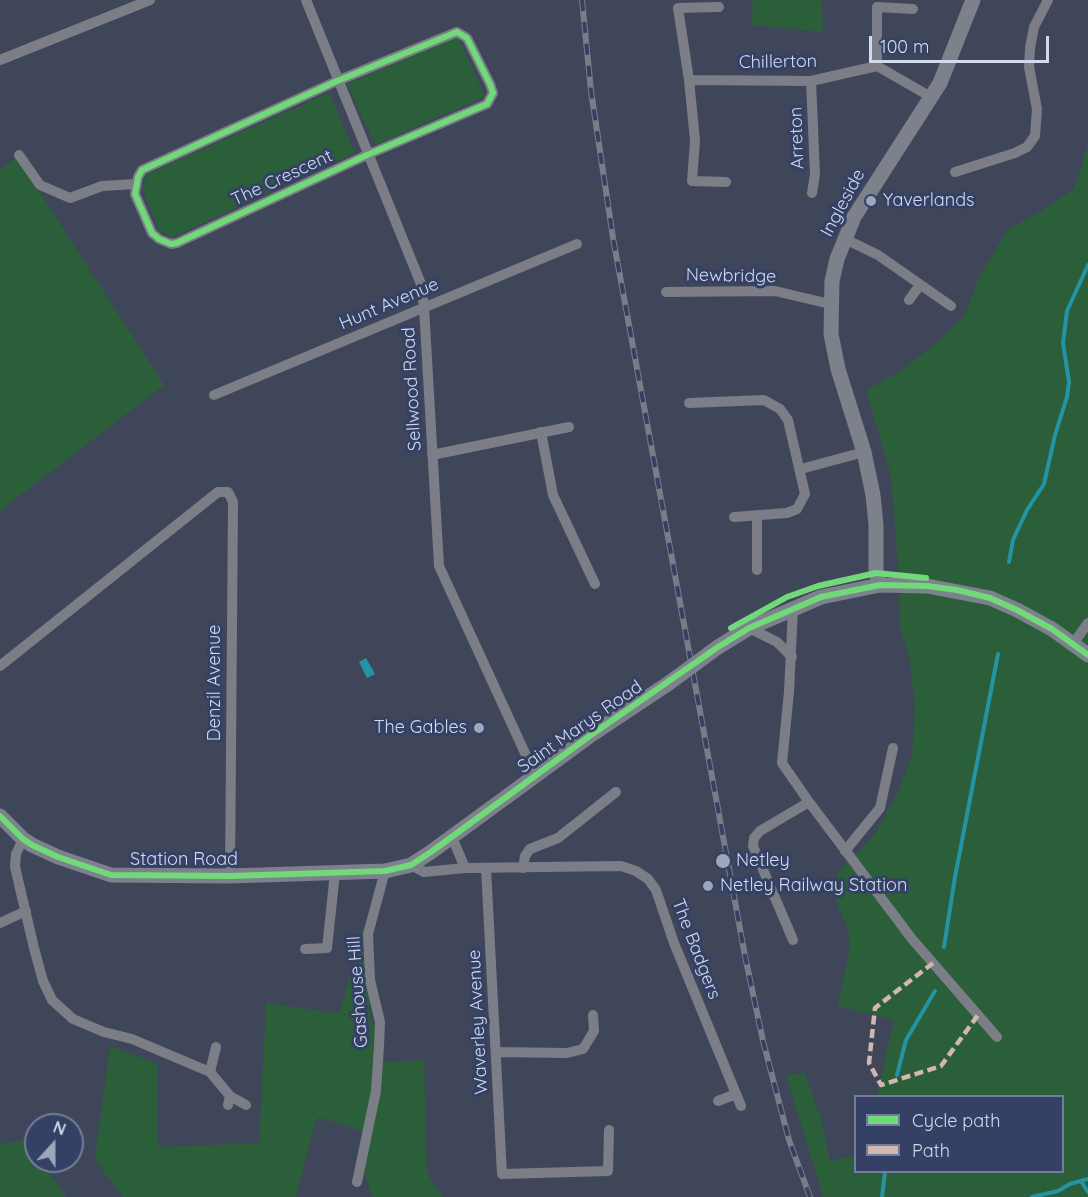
<!DOCTYPE html>
<style>
body{margin:0}
#map{position:relative;width:1088px;height:1197px;overflow:hidden;background:#40465a;font-family:Quicksand,sans-serif}
canvas{display:block}
.legend{position:absolute;left:854px;top:1095px;width:210px;height:78px;box-sizing:border-box;background:#354164;border:2px solid #737e9c;margin:0;padding:8px 10px;list-style:none;font-size:18px;color:#d1daef}
.legend li{display:flex;align-items:center;gap:12px;height:30px}
.legend b{width:30px;border:2px solid #737e9c}
.north{position:absolute;left:24px;top:1113px;width:60px;height:60px;box-sizing:border-box;background:#354164;border:2px solid #737e9c;border-radius:50%;rotate:21deg;font-size:16px;font-weight:700;line-height:24px;text-align:center;color:#d1daef}
.north::after{content:'';display:block;margin:auto;width:21px;height:27px;background:#9ea6bb;clip-path:polygon(50% 0,100% 100%,50% 72%,0 100%)}
.scale{position:absolute;left:869px;top:36px;width:180px;height:27px;box-sizing:border-box;border:3px solid #d1daef;border-top:0;padding-left:8px;font-size:18px;line-height:21px;white-space:nowrap;color:#d1daef;-webkit-text-stroke:4px #354164;paint-order:stroke}
</style>
<div id="map">
<canvas width="1088" height="1197"></canvas>
<ul class="legend">
<li><b style="height:8px;background:#71d979"></b>Cycle path</li>
<li><b style="height:8px;background:#d1b7ad"></b>Path</li>
</ul>
<div class="north">N</div>
<div class="scale">100 m</div>
</div>
<script>
const c = document.querySelector('canvas').getContext('2d');
c.lineJoin = 'round';
function fillPath(path, color) { c.fillStyle = color; c.fill(path, 'evenodd'); }
const shape = rows => new Path2D(rows.map(r => 'M' + r).join(''));
function trace(path, color, width, dash) { c.strokeStyle = color; c.lineWidth = width; c.lineCap = dash ? 'butt' : 'round'; c.setLineDash(dash || []); c.stroke(path); }
function write(font, color, halo, rows, align = 'center') {
  c.font = font + ' Quicksand,sans-serif'; c.lineWidth = 6; c.setLineDash([]); c.textBaseline = 'middle'; c.strokeStyle = halo; c.fillStyle = color; for (const [text, x, y, turn = 0] of rows) {
    c.save(); c.translate(x, y); c.rotate((+turn || 0) * Math.PI / 180); c.textAlign = isNaN(turn) ? turn : align; if (halo) c.strokeText(text, 0, 0); c.fillText(text, 0, 0); c.restore();
  }
}
const green = shape([
 [753,0,822,0,823,32,751,25],
 [458,37,485,97,375,145,347,84],
 [329,93,355,153,173,237,159,231,142,188,147,174],
 [1088,144,1088,1197,823,1197,786,1075,805,1073,822,1123,830,1161,855,1155,856,1172,1062,1172,1062,1096,877,1096,894,1020,838,1006,850,946,849,933,834,896,834,883,837,874,875,834,898,793,912,756,915,705,910,663,900,626,898,565,891,476,866,390,899,372,937,343,964,316,980,275,1009,228,1038,213,1074,189],
 [17,157,164,385,0,511,0,170],
 [364,927,368,934,370,980,369,1012,385,1062,424,1060,427,1171,430,1179,443,1197,372,1197,364,1171,368,1133,319,1117,316,1120,296,1197,123,1197,97,1163,95,1157,110,1046,158,1064,158,1145,164,1147,259,1143,266,1003,336,1013,340,1011],
 [26,1140,36,1154,36,1161,41,1161,66,1197,0,1197,0,1144]
]);
const water = shape([
 [366,658,375,674,367,678,359,662]
]);
const stream = shape([
 [1009,562,1013,540,1027,510,1044,484,1055,435,1067,397,1069,382,1063,343,1067,311,1088,265],
 [944,947,955,877,998,654],
 [897,1075,906,1040,935,991],
 [1081,1181,1088,1192],
 [882,1197,885,1172],
 [1032,1197,1058,1191,1070,1184,1088,1179]
]);
const street = shape([
 [306,0,421,284,424,307,439,566,536,777],
 [719,7,678,8,689,80,695,140,692,181,726,182],
 [457,32,467,38,490,84,493,93,487,104,367,155,177,243,171,244,159,239,152,233,135,194,138,177,142,170,337,81,457,32],
 [0,60,150,0],
 [877,66,877,7,913,9],
 [689,80,811,81,877,66,931,97],
 [811,81,815,174,812,193],
 [19,155,40,185,70,198,102,186,136,184],
 [955,172,1015,153,1027,147,1035,136,1037,109,1029,67,1030,48,1034,27,1048,0],
 [845,239,878,255,951,306],
 [666,292,775,291,830,304],
 [909,300,920,285],
 [214,395,577,244],
 [689,403,764,400,780,409,788,420,805,494,797,509,787,513,734,517],
 [541,432,553,495,595,584],
 [432,455,569,427],
 [801,469,864,452],
 [757,515,757,570],
 [793,608,789,692,782,763,809,802,912,939,997,1037],
 [749,628,777,642,792,657],
 [1073,644,1088,623],
 [0,666,218,492,228,492,233,502,230,876],
 [452,837,465,868],
 [23,839,16,854,15,867,34,948,43,981,52,1000,73,1019,104,1032,132,1039,210,1072,216,1047],
 [845,851,880,808,893,748],
 [411,865,424,872,465,868,621,866,636,871,648,879,656,890,674,943,741,1106],
 [486,868,502,1174,608,1171,609,1130],
 [523,868,525,856,530,849,558,838,616,792],
 [0,923,26,911],
 [793,940,753,846,754,838,760,831,809,802],
 [305,949,327,948,335,873],
 [496,1052,567,1053,583,1049,594,1031,593,1015],
 [210,1072,230,1096,228,1105],
 [230,1096,246,1105],
 [718,1101,736,1094],
 [357,1182,376,1091,379,1046,380,1022,370,980,368,934,385,871]
]);
const secondary = shape([
 [880,585,876,573,876,525,873,495,864,452,838,369,831,334,832,281,837,259,854,217,940,83,973,0],
 [718,647,749,628,821,597,880,585,927,586,990,598,1017,610,1052,629,1088,655],
 [0,816,23,839,32,845,58,857,111,875,230,876,385,871,411,865,431,852,591,735,669,683]
]);
const rail = shape([
 [582,0,591,91,613,238,745,956,763,1041,789,1140,810,1197]
]);
const secondaryBridge = shape([
 [669,683,718,647]
]);
const quiet = shape([
 [933,963,875,1008,869,1063,881,1085,941,1066,978,1015]
]);
const cycleway = shape([
 [457,32,467,38,490,84,493,93,487,104,367,155,177,243,171,244,159,239,152,233,135,194,138,177,142,170,337,81,457,32],
 [731,628,787,597,818,586,876,573,926,578],
 [0,816,23,839,32,845,58,857,111,875,230,876,385,871,411,865,431,852,591,735,718,647,749,628,821,597,880,585,927,586,957,590,990,598,1017,610,1052,629,1088,655]
]);
const markers = [
 [871,201,6,"#9ea6bb"],
 [479,728,6,"#9ea6bb"],
 [723,861,8,"#9ea6bb"],
 [708,886,6,"#9ea6bb"]
];
const streetNames = [
 ["Chillerton",778,62,-1],
 ["Arreton",797,138,-92],
 ["The Crescent",282,178,-25],
 ["Ingleside",843,203,-62],
 ["Newbridge",731,276,1],
 ["Hunt Avenue",389,304,-23],
 ["Sellwood Road",412,389,-93],
 ["Denzil Avenue",215,683,-90],
 ["Saint Marys Road",580,727,-35],
 ["Station Road",184,860],
 ["The Badgers",696,949,69],
 ["Gashouse Hill",358,992,-94],
 ["Waverley Avenue",478,1022,-93]
];
const poiNames = [
 ["Yaverlands",883,201],
 ["The Gables",467,728,"right"],
 ["Netley",736,861],
 ["Netley Railway Station",720,886]
];
fillPath(green, '#2a5f39');
fillPath(water, '#2493a4');
trace(stream, '#2493a4', 4);
trace(street, '#7b7e86', 10);
trace(secondary, '#7c818b', 15);
trace(rail, '#797d89', 6);
trace(rail, '#354164', 4, [11]);
trace(secondaryBridge, '#7c818b', 15);
trace(quiet, '#d1b7ad', 4.5, [9, 4.5]);
trace(cycleway, '#71d979', 6);
for (const [x, y, r, color] of markers) { const dot = new Path2D(); dot.arc(x, y, r, 0, 2 * Math.PI); c.fillStyle = color; c.fill(dot); trace(dot, '#354164', 2); }
write('18px', '#d1daef', '#354164', streetNames);
write('18px', '#d1daef', '#354164', poiNames, 'left');
</script>
